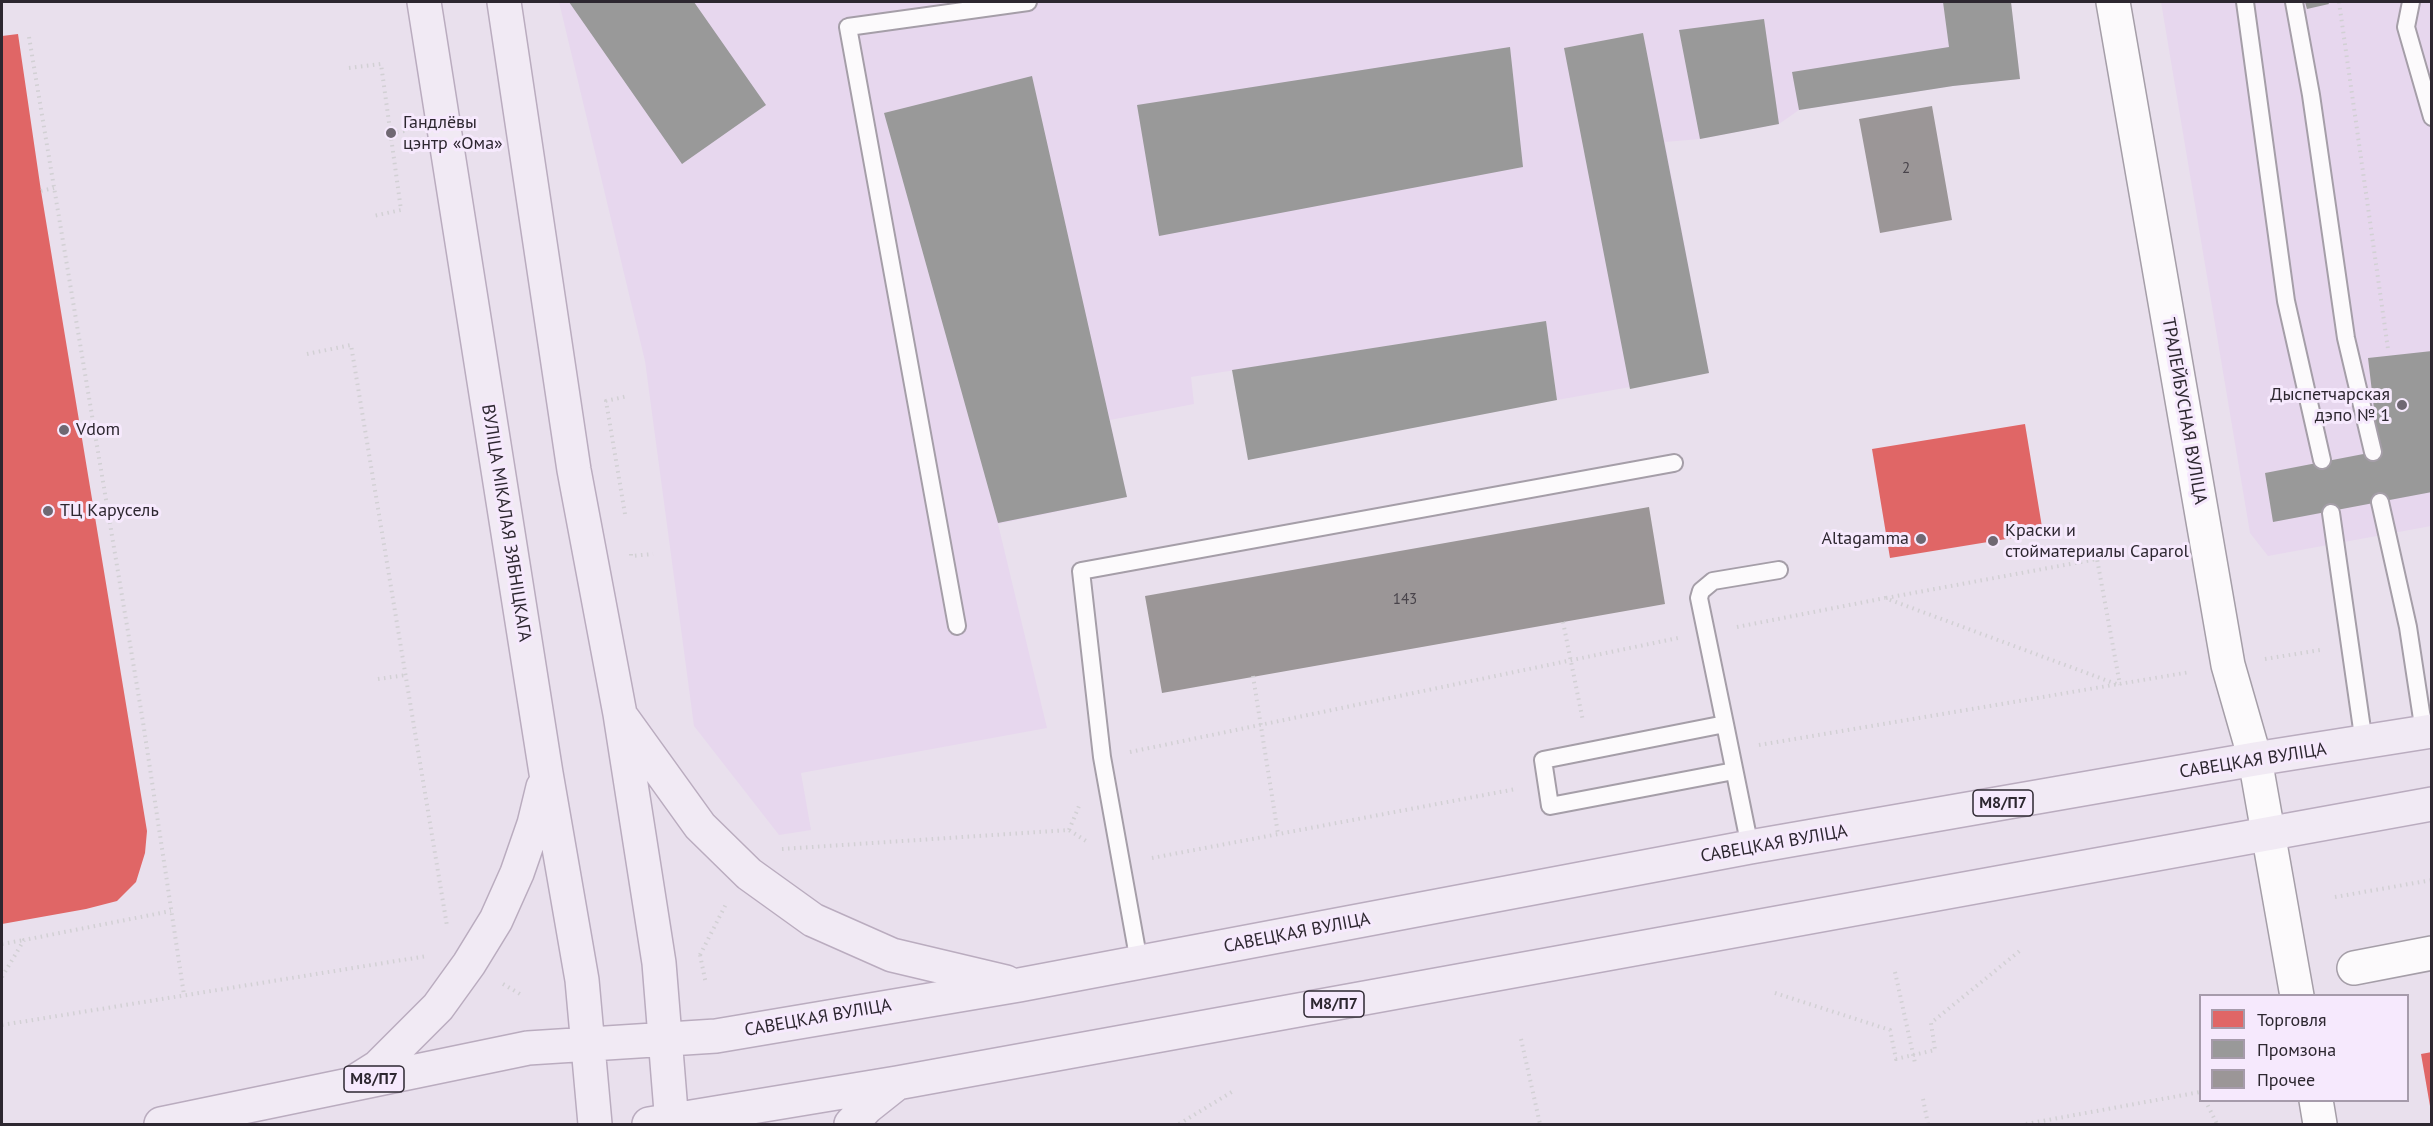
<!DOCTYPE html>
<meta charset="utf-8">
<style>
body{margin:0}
#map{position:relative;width:2433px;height:1126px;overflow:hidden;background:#e9e0ed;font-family:"PT Sans",sans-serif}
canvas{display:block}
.frame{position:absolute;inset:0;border:3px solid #2d2730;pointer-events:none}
.legend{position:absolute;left:2199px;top:994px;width:210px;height:108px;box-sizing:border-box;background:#f6e9fd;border:2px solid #a69bab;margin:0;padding:8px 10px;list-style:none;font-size:18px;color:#2d2730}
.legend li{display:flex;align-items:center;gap:12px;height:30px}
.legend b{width:30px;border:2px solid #a69bab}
</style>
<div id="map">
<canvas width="2433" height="1126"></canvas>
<div class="frame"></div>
<ul class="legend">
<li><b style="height:16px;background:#e06666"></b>Торговля</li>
<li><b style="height:16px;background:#999"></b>Промзона</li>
<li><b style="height:16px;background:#9b9697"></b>Прочее</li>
</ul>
</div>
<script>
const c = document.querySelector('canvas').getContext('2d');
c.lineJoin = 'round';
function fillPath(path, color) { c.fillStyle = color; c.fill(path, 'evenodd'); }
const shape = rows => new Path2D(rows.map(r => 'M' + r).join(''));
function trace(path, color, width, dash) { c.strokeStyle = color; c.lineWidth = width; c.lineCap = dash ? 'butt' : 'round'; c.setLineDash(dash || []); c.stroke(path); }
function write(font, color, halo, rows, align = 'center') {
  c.font = font + ' "PT Sans",sans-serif'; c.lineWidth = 6; c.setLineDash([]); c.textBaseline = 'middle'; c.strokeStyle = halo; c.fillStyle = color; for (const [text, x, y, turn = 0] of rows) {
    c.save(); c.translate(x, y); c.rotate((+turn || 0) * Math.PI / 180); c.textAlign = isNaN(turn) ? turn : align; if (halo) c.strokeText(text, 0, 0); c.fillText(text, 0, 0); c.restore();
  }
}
const built = shape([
 [559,2,2011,2,2020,79,1953,86,1799,110,1779,124,1700,139,1665,142,1709,373,1557,400,1546,321,1191,377,1194,404,1110,420,1127,497,998,524,1047,728,801,773,811,830,779,835,694,726,645,361],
 [2161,2,2431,2,2431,526,2268,556,2250,533]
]);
const shops = shape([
 [18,34,41,191,147,831,145,853,136,882,117,901,86,909,2,924,2,36],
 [2025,424,2043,533,1890,558,1872,449],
 [2432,1052,2432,1106,2430,1106,2421,1054]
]);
const industry = shape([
 [569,2,694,2,766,105,682,164],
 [1943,2,2011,2,2020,79,1953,86,1799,110,1792,72,1949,47],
 [2305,2,2328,2,2329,4,2307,9],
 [1764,19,1779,124,1700,139,1679,30],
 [1643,33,1709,373,1630,389,1564,48],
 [1510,47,1523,167,1159,236,1137,105],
 [1032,76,1127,497,998,523,884,113],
 [1546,321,1557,400,1248,460,1232,370],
 [2432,351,2432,492,2273,522,2265,473,2379,451,2368,358]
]);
const building = shape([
 [1932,106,1952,220,1880,233,1859,119],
 [1649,507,1665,604,1162,693,1145,596]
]);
const path = shape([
 [2339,2,2388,349],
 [29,37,143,722,184,995],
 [349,68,381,64,401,210,373,216],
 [391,133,405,131],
 [41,191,54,188],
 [307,354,351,345,447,926],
 [625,514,606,401,628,396],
 [631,554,631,556,653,554],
 [1886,598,2097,559,2120,685],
 [1563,622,1583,721],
 [1737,627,1885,598,2119,685],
 [2265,659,2320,650],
 [1253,676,1278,834],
 [378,679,406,675],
 [1759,745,2190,672],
 [1130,752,1678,638],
 [1069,830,1079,806],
 [782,849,1069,830,1086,841],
 [1152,858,1516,789],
 [2335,897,2432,880],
 [2,944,24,940],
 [700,955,726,904],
 [700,955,706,984],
 [1895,972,1915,1063],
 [2,977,24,940,171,911],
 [503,984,520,994],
 [1775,993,1890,1030,1896,1059,1935,1050,1931,1023,2022,949],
 [2,1025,427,956],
 [1521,1039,1540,1124],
 [1923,1099,1928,1124],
 [2205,1100,2217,1124],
 [1179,1124,1235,1090],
 [2026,1124,2200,1092]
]);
const service = shape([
 [2245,2,2286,301,2322,460],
 [2294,2,2311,95,2346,338,2373,452],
 [2411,2,2406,27,2432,117],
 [2380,502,2408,627,2424,732],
 [2331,513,2364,743],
 [957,626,848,27,1028,2],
 [1725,724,1699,598,1701,591,1713,581,1779,570],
 [1734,771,1550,806,1543,760,1725,724,1750,847],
 [1139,962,1102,757,1081,571,1674,463]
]);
const minor = shape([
 [2113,2,2228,665,2255,759,2297,996],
 [2354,968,2432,953],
 [2316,1100,2320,1124]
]);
const primary = shape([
 [424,2,546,773,582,980,595,1124],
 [504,2,574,470,620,714,659,963,672,1124],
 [623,719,700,826,749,874,813,920,892,955,1006,982],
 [359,1079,378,1067,438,1007,469,964,496,920,517,873,534,824,543,787],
 [161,1124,528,1048,716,1036,1019,985,1750,847,2255,759,2432,731],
 [649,1124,897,1083,2432,804],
 [851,1124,867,1107,896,1084]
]);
const markers = [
 [391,133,6,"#6f6872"],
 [2402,405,6,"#6f6872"],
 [64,430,6,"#6f6872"],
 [48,511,6,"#6f6872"],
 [1921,539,6,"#6f6872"],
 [1993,541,6,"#6f6872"]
];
const numberNames = [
 ["2",1906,169],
 ["143",1405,600]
];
const shields = [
 [2003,803,60],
 [1334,1004,60],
 [374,1079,60]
];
const shieldNames = [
 ["М8/П7",2003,803],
 ["М8/П7",1334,1004],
 ["М8/П7",374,1079]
];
const poiNames = [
 ["Гандлёвы",403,123],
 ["цэнтр «Ома»",403,144],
 ["Дыспетчарская",2390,395,"right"],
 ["дэпо № 1",2390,416,"right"],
 ["Vdom",76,430],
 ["ТЦ Карусель",60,511],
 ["Краски и",2005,531],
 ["стойматериалы Сaparol",2005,552],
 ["Altagamma",1909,539,"right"]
];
const streetNames = [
 ["ТРАЛЕЙБУСНАЯ ВУЛІЦА",2184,411,80],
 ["ВУЛІЦА МІКАЛАЯ ЗЯБНІЦКАГА",506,523,81],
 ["САВЕЦКАЯ ВУЛІЦА",2253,761,-9],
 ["САВЕЦКАЯ ВУЛІЦА",1774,844,-10],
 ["САВЕЦКАЯ ВУЛІЦА",1297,933,-11],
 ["САВЕЦКАЯ ВУЛІЦА",818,1018,-10]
];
fillPath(built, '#e7d7ee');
fillPath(shops, '#e06666');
fillPath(industry, '#999');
fillPath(building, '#9b9697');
trace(service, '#a59ea8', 20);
trace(minor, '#a59ea8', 36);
trace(primary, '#baacbf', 36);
trace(path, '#d2d0d4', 4, [1.5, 4.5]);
trace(service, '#fcfafc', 16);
trace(minor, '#fcfafc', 33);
trace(primary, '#f1eaf4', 33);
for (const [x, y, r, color] of markers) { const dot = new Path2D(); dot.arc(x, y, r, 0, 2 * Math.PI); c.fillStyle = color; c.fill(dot); trace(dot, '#f6e9fd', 2); }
write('15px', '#48434a', null, numberNames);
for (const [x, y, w] of shields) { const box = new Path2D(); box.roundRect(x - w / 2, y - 13, w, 26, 4.5); c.fillStyle = '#f6e9fd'; c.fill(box); trace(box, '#2d2730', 1.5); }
write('bold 16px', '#2d2730', null, shieldNames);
write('18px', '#2d2730', '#f6e9fd', poiNames, 'left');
write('18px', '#2d2730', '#f6e9fd', streetNames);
</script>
